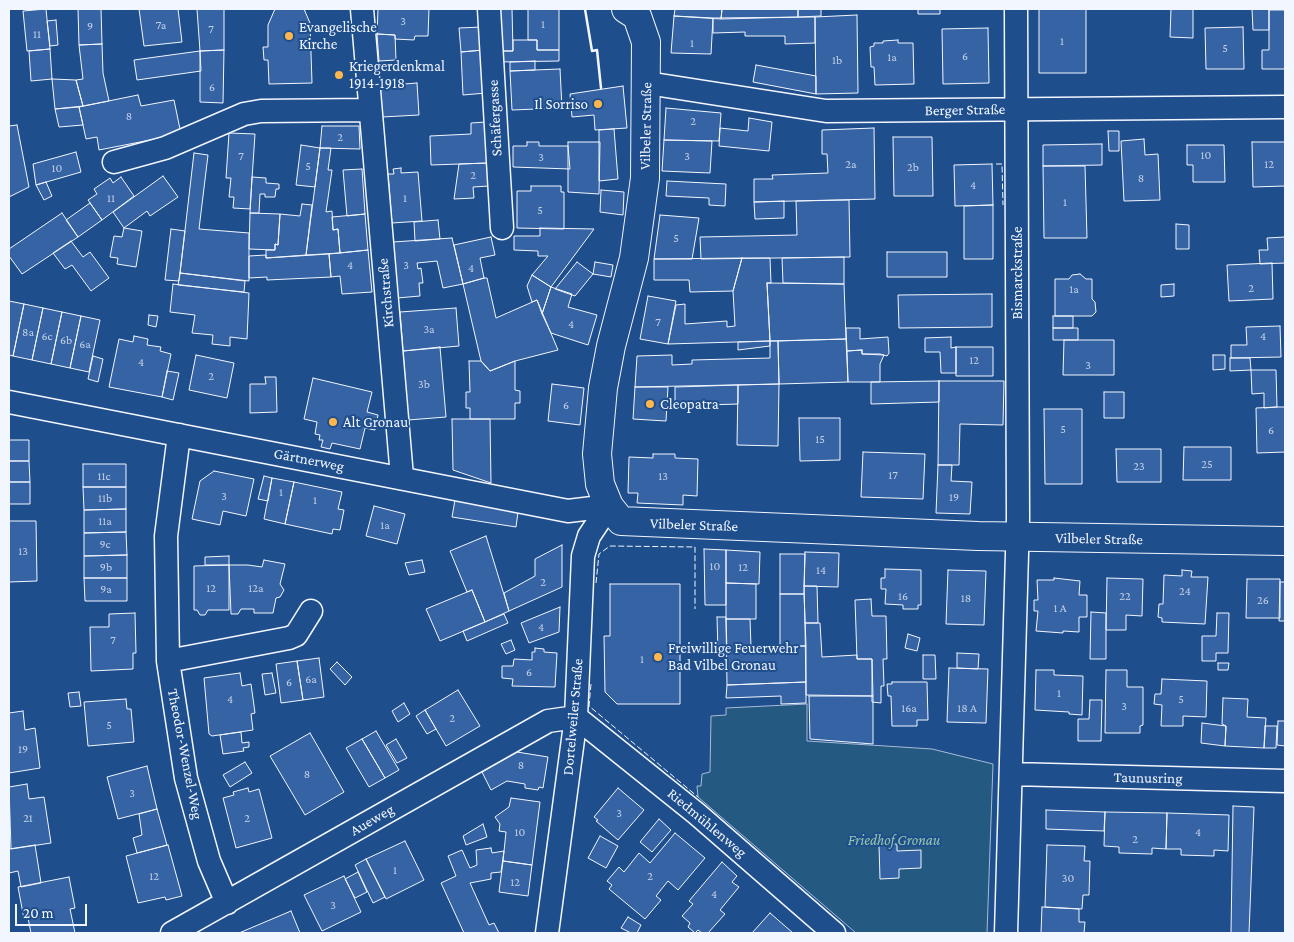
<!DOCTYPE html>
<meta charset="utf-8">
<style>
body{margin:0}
#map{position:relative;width:1294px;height:942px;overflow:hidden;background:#1f4e8c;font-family:"Crimson Pro",serif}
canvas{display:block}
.frame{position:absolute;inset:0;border:10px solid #f2f6ff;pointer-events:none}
.scale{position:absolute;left:15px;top:904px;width:72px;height:22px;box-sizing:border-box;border:2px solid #f2f6ff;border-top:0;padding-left:6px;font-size:15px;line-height:18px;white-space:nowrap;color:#f2f6ff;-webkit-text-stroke:4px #1f4e8c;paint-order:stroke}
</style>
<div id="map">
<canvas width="1294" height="942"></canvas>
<div class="frame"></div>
<div class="scale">20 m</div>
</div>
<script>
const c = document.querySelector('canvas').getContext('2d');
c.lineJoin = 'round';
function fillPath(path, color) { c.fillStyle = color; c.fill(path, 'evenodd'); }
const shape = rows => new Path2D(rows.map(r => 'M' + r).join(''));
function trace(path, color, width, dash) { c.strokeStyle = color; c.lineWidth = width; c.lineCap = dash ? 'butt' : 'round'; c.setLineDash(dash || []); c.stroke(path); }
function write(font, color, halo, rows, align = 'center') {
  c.font = font + ' "Crimson Pro",serif'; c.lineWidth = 4; c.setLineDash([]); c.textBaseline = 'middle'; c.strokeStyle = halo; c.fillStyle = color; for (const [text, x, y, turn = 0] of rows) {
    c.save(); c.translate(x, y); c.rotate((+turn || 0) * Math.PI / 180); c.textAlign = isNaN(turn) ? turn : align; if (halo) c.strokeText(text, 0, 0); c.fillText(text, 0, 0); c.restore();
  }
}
const green = shape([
 [807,704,807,741,932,749,993,764,987,933,856,933,698,797,697,786,701,786,702,774,710,772,711,716,726,715,726,708,807,704]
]);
const building = shape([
 [46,9,50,49,27,51,23,11,46,9],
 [78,9,101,9,102,44,79,45,78,9],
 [139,9,178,9,182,42,144,46,139,9],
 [197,9,224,9,224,50,200,51,197,9],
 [275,9,304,9,310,23,312,83,269,84,268,60,264,60,263,47,268,47,268,25,275,9],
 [378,9,429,9,428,36,415,36,414,40,395,39,395,35,377,34,378,9],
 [496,9,512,9,513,51,497,51,496,9],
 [528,9,559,9,559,50,537,50,537,40,528,40,528,9],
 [675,9,722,9,721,19,674,16,675,9],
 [722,9,798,9,798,17,721,19,722,9],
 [798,9,821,9,821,16,798,17,798,9],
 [918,9,940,9,940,14,918,14,918,9],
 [1039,9,1086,9,1086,73,1039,73,1039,9],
 [1171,9,1193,9,1193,38,1170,37,1171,9],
 [1252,9,1269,9,1269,30,1253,30,1252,9],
 [1269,10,1285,10,1285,69,1262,69,1262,50,1269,50,1269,10],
 [857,15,858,93,816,94,815,17,857,15],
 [674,16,713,18,711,54,671,53,674,16],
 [815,17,815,43,785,44,785,36,745,36,745,32,713,33,713,18,815,17],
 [56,20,58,45,50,46,47,21,56,20],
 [482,27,483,50,461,52,459,28,482,27],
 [1243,27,1244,69,1206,69,1205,28,1243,27],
 [988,28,989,83,943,84,942,29,988,28],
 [377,34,395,35,396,60,379,61,377,34],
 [513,40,537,40,537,50,559,50,559,61,498,62,497,51,513,51,513,40],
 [898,40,898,43,913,43,914,84,875,85,874,67,871,67,870,47,874,46,874,43,883,43,883,41,898,40],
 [102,44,103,73,109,101,83,106,76,80,83,79,79,45,102,44],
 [50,49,52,79,31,81,29,51,50,49],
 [224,50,223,103,200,102,200,51,224,50],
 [483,50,486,93,463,95,461,52,483,50],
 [200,51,201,71,137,80,134,60,200,51],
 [535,61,535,70,510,71,510,62,535,61],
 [756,65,816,76,816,94,753,82,756,65],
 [560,69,562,108,512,110,510,71,560,69],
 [52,79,76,80,83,106,55,109,52,79],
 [417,83,419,115,382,117,380,86,417,83],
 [623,86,627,128,595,130,594,115,572,117,570,94,623,86],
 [138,95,141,106,174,100,181,134,99,150,97,137,86,139,79,107,138,95],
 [79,107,83,125,59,127,55,109,79,107],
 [666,108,721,113,719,141,664,140,666,108],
 [749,118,772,122,769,151,719,146,720,128,748,131,749,118],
 [486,122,488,163,431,165,430,136,471,134,471,123,486,122],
 [17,125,29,187,9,197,9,126,17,125],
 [322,126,359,126,360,149,320,148,322,126],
 [874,128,875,199,754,202,754,179,773,179,772,175,828,173,827,154,822,154,822,130,874,128],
 [614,129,618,179,599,181,599,130,614,129],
 [1108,131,1119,131,1119,151,1109,151,1108,131],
 [229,133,255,134,250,209,233,208,234,197,229,197,231,178,226,178,229,133],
 [893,137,932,137,933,196,894,196,893,137],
 [1144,139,1145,155,1158,154,1160,200,1124,201,1121,141,1144,139],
 [664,140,712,141,710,173,662,171,664,140],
 [527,142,539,142,539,146,568,146,570,169,513,167,513,146,527,146,527,142],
 [568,142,600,142,599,194,568,192,568,142],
 [1252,142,1285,142,1285,186,1253,187,1252,142],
 [1102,144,1102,165,1043,166,1043,145,1102,144],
 [301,145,320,148,315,187,296,185,301,145],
 [1187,145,1224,145,1225,182,1193,182,1193,165,1187,165,1187,145],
 [320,148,331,148,328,170,332,170,326,212,332,211,333,230,338,229,340,253,306,255,320,148],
 [76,152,81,172,36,185,33,164,76,152],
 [194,153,208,155,199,229,249,233,249,281,180,273,194,153],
 [488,163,489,186,473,187,474,198,454,199,459,164,488,163],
 [992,164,993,205,955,206,954,165,992,164],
 [1043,166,1085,166,1087,238,1044,238,1043,166],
 [401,168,401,173,418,172,422,221,392,223,388,174,394,174,393,169,401,168],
 [362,169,365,214,347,216,343,170,362,169],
 [163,176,178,197,150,216,147,211,124,228,113,212,163,176],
 [121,177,134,196,102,220,88,200,97,194,94,189,110,178,113,183,121,177],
 [252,177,266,178,266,183,279,184,279,189,276,189,275,197,265,197,265,194,260,194,259,213,250,213,252,177],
 [667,181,726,184,725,206,709,205,709,198,666,196,667,181],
 [46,182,52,196,44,200,36,185,46,182],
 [531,186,561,186,561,192,564,192,564,229,517,228,517,191,531,191,531,186],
 [601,190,624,192,623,215,600,212,601,190],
 [849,200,850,257,701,259,700,237,797,235,796,201,849,200],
 [784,201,784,218,755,219,754,202,784,201],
 [90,203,102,220,78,237,66,220,90,203],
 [302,204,312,205,306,255,266,258,266,250,275,250,275,244,278,245,280,214,300,216,302,204],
 [993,205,993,259,964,259,964,206,993,205],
 [62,213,78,237,22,274,9,256,9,249,62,213],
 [250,213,280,214,278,245,275,244,275,250,249,249,250,213],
 [365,214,368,250,340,253,338,229,333,230,332,217,365,214],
 [660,215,699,218,692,259,654,259,660,215],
 [438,220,440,239,415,241,414,222,438,220],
 [1176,224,1189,225,1189,249,1176,249,1176,224],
 [124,228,142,231,136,267,117,264,118,258,110,257,114,236,122,237,124,228],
 [540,228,594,229,551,287,532,275,548,256,538,256,538,251,514,250,514,236,540,236,540,228],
 [171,229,185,231,179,281,165,280,171,229],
 [491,237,495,255,480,258,484,278,463,284,454,245,491,237],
 [1285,237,1285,263,1260,264,1259,250,1268,250,1267,238,1285,237],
 [452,238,463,284,443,288,437,261,417,263,418,269,421,268,423,283,419,283,420,296,397,298,393,242,452,238],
 [71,241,83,257,90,252,109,278,91,291,72,265,65,269,53,253,71,241],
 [368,250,372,292,342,294,340,276,331,277,329,254,368,250],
 [887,252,947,252,947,277,887,277,887,252],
 [329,254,331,277,267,280,267,277,249,278,249,256,266,255,266,258,329,254],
 [844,257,844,284,783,283,782,258,844,257],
 [742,258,770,258,771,283,767,283,770,341,668,344,676,305,685,304,685,324,727,321,727,327,735,326,733,291,742,258],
 [742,258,733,291,690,292,689,280,654,280,654,259,742,258],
 [577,262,593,274,575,296,555,289,577,262],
 [595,262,613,265,611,277,593,274,595,262],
 [1272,263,1273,299,1229,301,1227,265,1272,263],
 [180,273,245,281,244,292,178,285,180,273],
 [1080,274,1086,279,1092,279,1092,299,1095,302,1096,312,1092,316,1055,316,1055,279,1069,279,1072,275,1080,274],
 [532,275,551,287,542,314,537,300,532,302,527,286,532,275],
 [484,278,487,278,496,318,537,300,558,350,515,361,490,371,481,361,463,284,484,278],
 [767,283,844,284,846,339,770,341,767,283],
 [173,284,249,293,247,339,230,337,230,346,212,344,213,335,192,333,195,315,170,312,173,284],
 [1174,284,1174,296,1161,297,1161,285,1174,284],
 [551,287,572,294,568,307,597,315,588,345,551,333,542,314,551,287],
 [992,294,992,327,899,328,898,295,992,294],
 [648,296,676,301,668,344,640,339,648,296],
 [9,301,24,304,13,356,9,355,9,301],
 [24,304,43,308,32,360,13,356,24,304],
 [43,308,62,312,51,364,32,360,43,308],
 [456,308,459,346,403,351,400,312,456,308],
 [62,312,81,316,70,368,51,364,62,312],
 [149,315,158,316,156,327,148,325,149,315],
 [81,316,100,320,89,372,70,368,81,316],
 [1053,316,1073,316,1073,328,1053,328,1053,316],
 [1280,326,1281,357,1231,358,1231,345,1247,345,1246,327,1280,326],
 [846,328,860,328,860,339,888,337,889,353,887,356,880,354,862,354,862,350,847,351,846,328],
 [1053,328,1078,328,1078,340,1053,340,1053,328],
 [134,336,148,339,147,345,161,347,160,351,171,354,162,397,109,387,119,339,133,342,134,336],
 [951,337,951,348,956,347,956,373,941,373,940,352,925,352,925,338,951,337],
 [846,339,848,382,779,384,778,341,846,339],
 [1064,340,1114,340,1114,375,1063,375,1064,340],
 [770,341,778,341,779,384,635,387,637,356,672,355,672,365,692,364,692,360,770,358,770,341],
 [770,341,770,346,738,350,738,342,770,341],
 [440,347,446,417,408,420,403,351,440,347],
 [956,347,993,347,993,376,956,376,956,347],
 [862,350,862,354,884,355,880,364,880,382,848,382,847,351,862,350],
 [196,355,234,363,227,398,189,390,196,355],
 [1213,355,1225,355,1225,369,1213,370,1213,355],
 [93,356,103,359,98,382,88,379,93,356],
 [1230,358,1250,358,1251,370,1230,371,1230,358],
 [469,361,481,361,490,371,515,361,515,390,520,391,520,403,515,403,515,419,470,419,470,408,466,408,466,392,470,392,469,361],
 [1251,370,1276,370,1277,407,1264,408,1264,393,1252,394,1251,370],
 [167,371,179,373,173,400,162,397,167,371],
 [265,377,276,377,277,412,250,413,250,384,266,384,265,377],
 [313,378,372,392,367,412,378,415,375,430,365,428,360,449,332,443,330,449,321,447,323,440,319,440,320,435,315,434,317,422,304,419,313,378],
 [939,381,939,402,871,404,871,382,939,381],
 [939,381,1004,381,1003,425,960,424,959,465,938,465,939,381],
 [552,384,584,388,580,425,548,421,552,384],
 [779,384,778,446,737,445,738,385,779,384],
 [738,385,738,404,675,406,675,387,738,385],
 [635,387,668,387,666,421,633,419,635,387],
 [1104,392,1124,392,1124,418,1104,418,1104,392],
 [1277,407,1285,407,1285,452,1257,453,1256,408,1277,407],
 [1044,409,1082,409,1082,484,1045,484,1044,409],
 [799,418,840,418,840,460,800,461,799,418],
 [452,419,490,419,491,483,453,470,452,419],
 [9,440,29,440,29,461,9,461,9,440],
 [1184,447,1231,447,1231,480,1183,480,1184,447],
 [1116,449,1161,449,1161,482,1117,482,1116,449],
 [863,452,925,454,923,499,861,497,863,452],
 [653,454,675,454,675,458,698,459,697,496,683,495,683,505,637,503,638,493,628,493,629,457,653,458,653,454],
 [9,461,29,461,30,482,9,482,9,461],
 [83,464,126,464,126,487,83,487,83,464],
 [938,465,952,465,951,481,972,482,970,514,936,513,938,465],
 [214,471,254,479,246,516,223,511,220,525,192,519,200,481,214,471],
 [264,476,272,478,268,501,258,499,264,476],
 [272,478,294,482,285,524,264,519,272,478],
 [9,482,30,482,30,504,9,504,9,482],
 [294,482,342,492,338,509,344,510,340,530,333,529,332,534,285,524,294,482],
 [83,487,126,487,126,509,84,510,83,487],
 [455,500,518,512,516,527,452,517,455,500],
 [374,506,405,514,397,544,366,536,374,506],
 [126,509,126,532,84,533,84,510,126,509],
 [9,521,36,521,37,581,9,582,9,521],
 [126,532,127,555,84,556,84,533,126,532],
 [486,536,509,611,485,622,472,590,467,592,450,551,486,536],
 [562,545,562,587,509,611,504,593,535,576,535,559,562,545],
 [704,549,726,550,726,605,705,605,704,549],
 [726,550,760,552,759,584,726,583,726,550],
 [805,552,839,553,838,587,804,586,805,552],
 [780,554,805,554,804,594,780,594,780,554],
 [127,555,127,578,84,578,84,556,127,555],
 [229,556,229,565,205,565,205,557,229,556],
 [264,560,285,564,280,584,284,590,280,597,276,598,273,613,254,613,254,609,241,609,238,614,231,614,229,565,248,565,262,567,264,560],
 [422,560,425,572,409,575,405,563,422,560],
 [229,565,229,610,208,610,205,615,200,615,197,610,194,610,194,566,229,565],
 [885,569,921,570,921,605,918,605,918,609,903,609,903,605,885,604,886,589,881,589,881,578,885,578,885,569],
 [948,570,986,571,984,625,946,624,948,570],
 [1182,570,1192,571,1191,577,1208,577,1205,624,1162,622,1162,618,1158,617,1159,604,1163,604,1164,575,1182,576,1182,570],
 [84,578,127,578,127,601,85,601,84,578],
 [1054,578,1080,581,1079,595,1087,595,1087,617,1079,617,1079,632,1063,631,1063,633,1036,631,1038,611,1034,611,1034,600,1038,600,1037,580,1054,580,1054,578],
 [1107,578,1143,579,1142,616,1126,615,1126,630,1106,630,1107,578],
 [1247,579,1280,579,1280,618,1246,618,1247,579],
 [1280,582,1285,582,1285,621,1279,621,1280,582],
 [726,583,756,584,756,619,726,619,726,583],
 [610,584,680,584,680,704,617,704,605,692,604,636,610,636,610,584],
 [804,586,817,586,818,623,805,623,804,586],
 [472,590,485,622,440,641,426,609,472,590],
 [780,594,804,594,806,646,780,646,780,594],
 [871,599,872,616,886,616,887,659,883,659,884,686,881,686,881,703,872,702,872,659,857,659,855,600,871,599],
 [560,607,559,632,529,643,521,623,560,607],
 [1091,612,1106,613,1106,659,1090,659,1091,612],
 [135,613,136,653,133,653,133,669,91,671,90,627,109,627,109,614,135,613],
 [1217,613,1229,613,1228,653,1216,653,1216,661,1202,661,1202,636,1216,636,1217,613],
 [504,614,508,623,467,641,463,631,504,614],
 [717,617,726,617,727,653,718,653,717,617],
 [726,619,750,619,751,647,806,646,806,682,727,685,726,619],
 [805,623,820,623,822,657,857,655,857,659,872,659,873,696,806,695,805,623],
 [908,634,920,638,917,651,905,648,908,634],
 [511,640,515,650,506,654,501,644,511,640],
 [535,648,544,649,544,652,557,653,555,687,512,686,513,679,502,678,502,666,513,666,514,659,532,660,532,652,535,652,535,648],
 [957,653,979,654,978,669,957,668,957,653],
 [923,655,935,655,936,679,923,679,923,655],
 [319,658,324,697,303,700,297,661,319,658],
 [297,661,303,700,281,703,276,664,297,661],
 [337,662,352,677,345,685,330,669,337,662],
 [1218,663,1229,663,1228,670,1218,670,1218,663],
 [949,668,988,669,986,723,947,722,949,668],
 [1036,670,1054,670,1054,675,1083,676,1082,715,1069,714,1069,712,1035,710,1036,670],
 [1106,670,1127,670,1127,687,1143,687,1143,725,1140,726,1140,733,1105,733,1106,670],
 [240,673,242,686,251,684,255,713,251,714,253,730,212,736,209,734,204,678,240,673],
 [272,673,276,693,265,695,262,674,272,673],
 [1162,679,1207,681,1206,717,1183,716,1183,726,1161,726,1162,705,1154,704,1155,694,1161,694,1162,679],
 [806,682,806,703,781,704,781,696,726,698,727,685,806,682],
 [892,682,927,682,928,720,917,720,917,726,892,726,891,696,888,696,887,684,892,684,892,682],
 [458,690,480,726,446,746,425,710,458,690],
 [79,692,81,706,70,707,68,693,79,692],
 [809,696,873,696,873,744,810,739,809,696],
 [1223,698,1248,699,1247,717,1266,718,1264,748,1225,746,1226,726,1222,724,1223,698],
 [126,699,127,709,131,709,134,742,88,746,84,702,126,699],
 [1090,700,1102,700,1101,741,1078,741,1078,719,1089,719,1090,700],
 [404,703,410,714,398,722,392,711,404,703],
 [425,710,436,729,427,734,416,716,425,710],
 [23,711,25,730,35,728,40,768,9,773,9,713,23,711],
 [1278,721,1285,721,1285,746,1277,745,1278,721],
 [1202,723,1226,726,1225,746,1201,743,1202,723],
 [1265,726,1277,726,1276,748,1264,748,1265,726],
 [376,731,399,770,385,778,362,739,376,731],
 [241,732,242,743,249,742,249,747,243,748,244,751,223,754,220,735,241,732],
 [310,733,344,792,305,815,270,756,310,733],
 [362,739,385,778,369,787,346,748,362,739],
 [396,739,407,758,397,763,386,745,396,739],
 [517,752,548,757,543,788,539,787,538,790,525,788,525,784,507,781,491,790,482,772,517,752],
 [245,762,252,773,230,787,223,775,245,762],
 [147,766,157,809,118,819,107,777,147,766],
 [27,784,29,799,44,797,51,843,11,849,9,787,27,784],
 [248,788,249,792,259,789,272,838,236,848,223,798,234,795,233,792,248,788],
 [618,788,644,810,618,840,596,821,598,820,594,817,618,788],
 [511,798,540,802,532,865,503,861,506,832,499,831,500,824,495,817,509,807,511,798],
 [1233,806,1254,807,1249,933,1231,933,1233,806],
 [157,809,167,845,137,853,133,838,142,835,139,814,157,809],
 [1046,810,1105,812,1104,831,1046,829,1046,810],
 [1105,812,1167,813,1166,849,1152,848,1152,854,1119,853,1119,847,1104,846,1105,812],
 [1167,813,1229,815,1228,851,1214,850,1214,856,1181,855,1181,849,1166,849,1167,813],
 [659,819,671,830,652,852,640,842,659,819],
 [483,824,487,837,466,845,463,836,483,824],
 [675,833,705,858,678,890,668,881,656,896,661,900,645,919,609,889,612,885,607,881,619,867,624,872,639,853,650,863,675,833],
 [600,836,618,846,606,868,588,858,600,836],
 [405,841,424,880,386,899,366,859,405,841],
 [897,844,897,851,921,850,921,868,899,869,899,878,880,879,879,845,897,844],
 [35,845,41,883,21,887,18,871,9,873,9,849,35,845],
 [168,845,182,896,166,900,165,897,138,903,126,856,168,845],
 [1047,845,1085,846,1084,861,1090,861,1089,895,1083,895,1082,909,1045,907,1047,845],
 [491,848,492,853,504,851,501,872,491,873,491,879,470,883,489,925,494,923,499,933,464,933,441,883,456,876,448,856,462,850,470,868,477,865,476,850,491,848],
 [366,859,385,897,373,903,355,865,366,859],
 [503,861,532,865,528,896,499,892,503,861],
 [722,862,737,876,732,882,739,887,720,910,725,914,708,933,702,933,698,930,695,933,688,927,690,923,682,916,693,904,689,901,722,862],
 [358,872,367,892,355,898,345,879,358,872],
 [344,876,361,912,322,931,304,895,344,876],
 [69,877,75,908,70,909,75,933,31,933,28,918,24,919,18,887,69,877],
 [1042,907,1079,909,1079,922,1085,922,1084,933,1041,933,1042,907],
 [291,911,300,933,239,933,291,911],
 [770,913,793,933,752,933,770,913],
 [628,917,641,925,637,933,631,933,621,928,628,917]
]);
const minor = shape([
 [362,9,402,477],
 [489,9,502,228],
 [647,83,826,111,1285,107],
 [114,162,165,148,244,114,261,111,370,110],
 [9,402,568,511,609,506],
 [179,435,166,536,168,661,186,778,209,861,227,903],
 [168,661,289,638,296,635,311,611],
 [1011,774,1285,781],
 [172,933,548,721,576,717,697,814,834,933],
 [547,933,576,717,583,556,589,536,609,506],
 [1006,933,1018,519,1016,9]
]);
const tertiary = shape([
 [626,9,637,16,646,42,645,178,634,258,611,346,603,388,597,454,600,484,609,506,621,521,978,536,1285,541]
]);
const fence = shape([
 [996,164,1002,164,1003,205],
 [596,583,599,554,610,546,695,547,695,609],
 [591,684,589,706,698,797]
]);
const wall = shape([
 [585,9,592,51,597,50,601,88]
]);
const markers = [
 [289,36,5,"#ffb74d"],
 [339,75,5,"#ffb74d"],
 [598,104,5,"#ffb74d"],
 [650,404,5,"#ffb74d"],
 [333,422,5,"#ffb74d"],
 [658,657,5,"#ffb74d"]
];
const numberNames = [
 ["3",403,21],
 ["1",543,24],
 ["7a",161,25],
 ["9",90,26],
 ["7",211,29],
 ["11",37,34],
 ["1",1062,41],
 ["1",692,43],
 ["5",1225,48],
 ["6",965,56],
 ["1a",892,57],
 ["1b",837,60],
 ["6",212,87],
 ["8",129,116],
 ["2",693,121],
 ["2",340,137],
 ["10",1206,155],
 ["7",241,156],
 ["3",687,156],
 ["3",541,157],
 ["2a",851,164],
 ["12",1269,164],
 ["5",308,166],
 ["2b",913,167],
 ["10",57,168],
 ["2",473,175],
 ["8",1141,178],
 ["4",973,185],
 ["11",111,198],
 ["1",405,198],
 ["1",1065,202],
 ["5",540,210],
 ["5",676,238],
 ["4",350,265],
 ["3",406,265],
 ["4",471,268],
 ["2",1251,288],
 ["1a",1074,289],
 ["7",658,322],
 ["4",571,324],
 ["3a",429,329],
 ["8a",28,332],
 ["6c",47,336],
 ["4",1263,336],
 ["6b",66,340],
 ["6a",85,344],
 ["12",974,360],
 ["4",141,362],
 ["3",1088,365],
 ["2",211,376],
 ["3b",424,384],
 ["6",566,405],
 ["5",1063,429],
 ["6",1271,430],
 ["15",820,439],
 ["25",1207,464],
 ["23",1139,466],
 ["17",893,475],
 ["11c",104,476],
 ["13",663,476],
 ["1",281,492],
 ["3",224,496],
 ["19",954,497],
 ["11b",105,498],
 ["1",315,500],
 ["11a",105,521],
 ["1a",385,525],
 ["9c",105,544],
 ["13",23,551],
 ["10",715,566],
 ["9b",106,567],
 ["12",743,567],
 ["14",821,570],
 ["2",543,582],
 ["12",211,588],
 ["12a",256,588],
 ["9a",106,589],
 ["24",1185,591],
 ["16",903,596],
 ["22",1125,596],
 ["18",966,598],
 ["26",1263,600],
 ["1 A",1060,608],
 ["4",541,627],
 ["7",113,640],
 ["1",642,659],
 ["6",529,672],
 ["6a",311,679],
 ["6",289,682],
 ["1",1059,693],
 ["4",230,699],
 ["5",1181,699],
 ["3",1124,706],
 ["16a",909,708],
 ["18 A",967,708],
 ["2",452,718],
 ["5",109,725],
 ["19",23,749],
 ["8",521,765],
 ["8",307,774],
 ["3",132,793],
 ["3",619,813],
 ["21",28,818],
 ["2",247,818],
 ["10",520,832],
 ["4",1198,832],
 ["2",1135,839],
 ["1",395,870],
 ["12",154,876],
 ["2",650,876],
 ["30",1068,878],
 ["12",515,882],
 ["4",714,894],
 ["3",333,905]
];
const poiNames = [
 ["Evangelische",299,27],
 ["Kirche",299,44],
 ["Kriegerdenkmal",349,66],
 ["1914-1918",349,83],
 ["Il Sorriso",588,104,"right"],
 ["Cleopatra",660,404],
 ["Alt Gronau",343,422],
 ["Freiwillige Feuerwehr",668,648],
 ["Bad Vilbel Gronau",668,665]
];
const streetNames = [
 ["Berger Straße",965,110,-1],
 ["Schäfergasse",495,118,-93],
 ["Vilbeler Straße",646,126,-89],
 ["Bismarckstraße",1017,273,-90],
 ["Kirchstraße",386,293,-95],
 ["Gärtnerweg",309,460,11],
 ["Vilbeler Straße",694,525,2],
 ["Vilbeler Straße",1099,539,1],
 ["Dortelweiler Straße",573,717,-85],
 ["Theodor-Wenzel-Weg",185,754,79],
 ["Taunusring",1148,778,1],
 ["Aueweg",372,820,-30],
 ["Riedmühlenweg",707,823,40]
];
const parkNames = [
 ["Friedhof Gronau",894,840]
];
fillPath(green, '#245a82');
trace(green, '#a8bbd7', 1);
fillPath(building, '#3563a3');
trace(building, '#f2f6ff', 1);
trace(minor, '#f2f6ff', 25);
trace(tertiary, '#f2f6ff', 30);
trace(minor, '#1f4e8c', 22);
trace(tertiary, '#1f4e8c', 28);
trace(fence, '#f2f6ff', 1, [6, 2.5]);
trace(wall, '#f2f6ff', 2.5);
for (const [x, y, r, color] of markers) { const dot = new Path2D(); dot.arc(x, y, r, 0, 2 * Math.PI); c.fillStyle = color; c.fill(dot); trace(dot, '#1f4e8c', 2); }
write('12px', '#c3d1e8', null, numberNames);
write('15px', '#f2f6ff', '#1f4e8c', poiNames, 'left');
write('15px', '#f2f6ff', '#1f4e8c', streetNames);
write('italic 15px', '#97c8a6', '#1f4e8c', parkNames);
</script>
